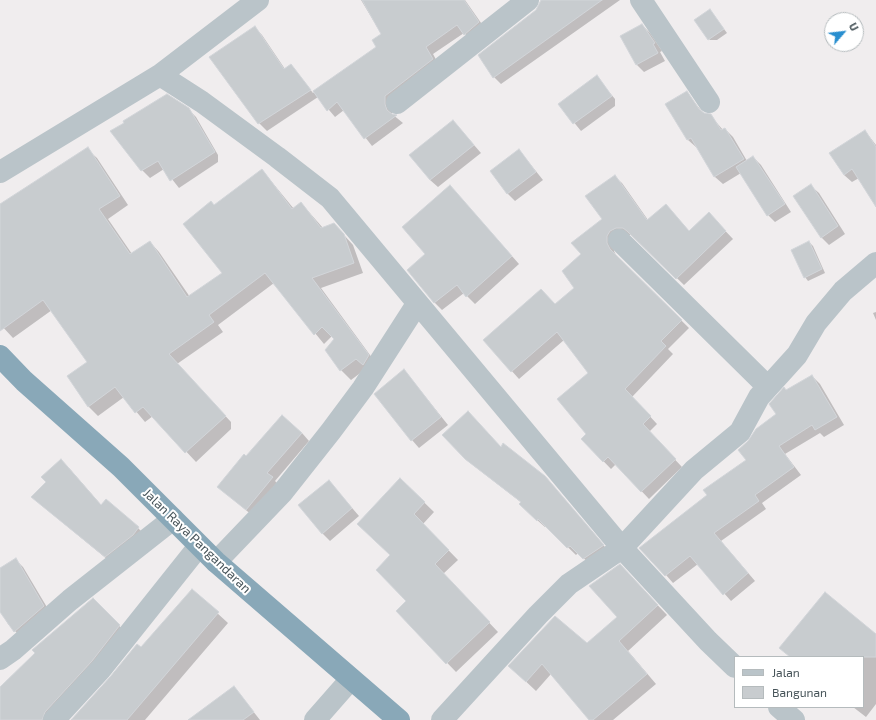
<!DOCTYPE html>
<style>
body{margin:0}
#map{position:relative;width:876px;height:720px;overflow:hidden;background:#f0edee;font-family:"Exo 2",sans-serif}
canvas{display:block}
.legend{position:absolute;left:734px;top:656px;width:130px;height:52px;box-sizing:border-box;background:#fff;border:1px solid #b5bbbd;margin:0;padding:5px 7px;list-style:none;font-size:12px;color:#475459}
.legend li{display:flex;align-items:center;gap:8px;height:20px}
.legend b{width:20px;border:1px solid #b5bbbd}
.north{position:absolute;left:824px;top:12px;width:40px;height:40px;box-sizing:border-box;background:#fff;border:1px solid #b5bbbd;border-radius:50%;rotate:62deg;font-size:11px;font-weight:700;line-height:16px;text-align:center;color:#475459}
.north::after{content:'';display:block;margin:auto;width:14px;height:18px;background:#288ecf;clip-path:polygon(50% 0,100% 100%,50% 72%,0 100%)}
</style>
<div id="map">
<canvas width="876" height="720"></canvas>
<ul class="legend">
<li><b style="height:5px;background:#bac4c9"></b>Jalan</li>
<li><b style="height:11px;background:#c8cccf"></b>Bangunan</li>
</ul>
<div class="north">U</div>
</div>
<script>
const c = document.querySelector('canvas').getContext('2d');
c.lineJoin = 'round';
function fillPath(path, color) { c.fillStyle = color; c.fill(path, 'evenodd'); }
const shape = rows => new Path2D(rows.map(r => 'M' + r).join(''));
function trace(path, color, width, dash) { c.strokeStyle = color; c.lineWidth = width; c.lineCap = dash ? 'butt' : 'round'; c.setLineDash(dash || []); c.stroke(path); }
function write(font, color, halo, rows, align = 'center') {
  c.font = font + ' "Exo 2",sans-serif'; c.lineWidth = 4; c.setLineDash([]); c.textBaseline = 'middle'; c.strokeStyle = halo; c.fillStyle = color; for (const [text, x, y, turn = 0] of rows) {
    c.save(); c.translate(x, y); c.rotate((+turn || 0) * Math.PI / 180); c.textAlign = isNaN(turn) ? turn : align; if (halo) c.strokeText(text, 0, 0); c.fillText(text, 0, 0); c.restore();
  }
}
const shadow = shape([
 [361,0,465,0,486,30,472,41,464,33,433,54,440,67,392,104,392,114,403,123,372,146,344,110,335,117,318,97,267,131,259,123,254,27,262,35,285,69,291,65,313,93,377,47,382,35],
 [543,0,620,0,501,84,494,77],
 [713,14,727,33,717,40,710,40,706,36],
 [642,25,650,33,662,51,660,52,665,61,644,72,636,64],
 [599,80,615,99,615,106,581,131,559,104],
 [686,92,704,114,710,115,723,130,725,129,733,137,747,161,753,157,761,165,791,212,775,222,768,215,741,173,723,184,715,177,698,146,696,147,688,140,666,105],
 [188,109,196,117,218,155,218,162,179,188,164,169,150,178,142,170],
 [453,121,481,153,438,187,430,180],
 [865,131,876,145,876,205,859,178,852,182,844,175],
 [87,149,97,158,128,205,108,219,132,254,150,242,159,252,190,297,223,273,214,206,262,170,294,209,301,203,323,228,334,224,353,245,363,273,321,288,378,366,367,368,351,380,341,370,335,339,332,336,324,344,274,283,218,325,223,332,177,364,231,422,231,429,196,462,153,416,145,422,124,397,98,416,88,406,88,362,52,310,13,338,0,324,0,206],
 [519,150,543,180,515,201,507,193],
 [614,176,622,183,648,220,666,205,690,232,716,221,733,239,684,285,636,238,631,235,624,235,614,244,614,251,617,257,689,328,668,349,673,354,632,397,657,424,649,432,682,467,649,499,616,464,611,469,582,439,587,434,589,373,564,340,519,379,484,340,555,305,576,289,582,254,603,220],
 [450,186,519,264,475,304,464,293,442,310,434,302],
 [811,186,819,193,845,234,829,245,821,237],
 [809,242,813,246,825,273,808,281,805,277],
 [876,312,876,320,873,313],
 [404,370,448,425,419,448,412,440],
 [812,376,820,384,844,425,824,437,820,433,785,454,801,475,762,503,766,509,721,541,755,581,731,601,698,564,673,583,666,575,708,496,747,461,777,415,787,391],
 [302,433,309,441,275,481,279,485,254,517,219,487,246,457],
 [501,448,545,476,610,553,592,566,578,553,576,555,546,526,545,527,528,512,522,503,465,459],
 [69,468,102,506,138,528,146,536,113,564,40,504],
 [400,479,434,512,423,524,458,560,443,574,498,632,456,672,397,611,408,601,392,556],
 [329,481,359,516,330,541,322,533],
 [16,560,23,567,51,614,23,639,8,624,0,610,0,569],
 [629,575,667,615,628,651,656,684,613,720,591,720,551,674,536,691,519,675,555,617,587,644,618,617],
 [192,590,228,623,145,720,72,720,141,649],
 [103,609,129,636,56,720,0,720,0,688],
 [876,635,876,704,866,717,853,707,863,707,863,657,790,657],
 [234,687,260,720,189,720]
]);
const building = shape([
 [362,0,464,0,479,22,464,35,457,25,426,47,433,59,385,96,385,104,387,110,392,114,397,115,364,139,337,102,327,111,313,91,376,47,372,40,381,34,362,0],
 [602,0,493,78,478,55,536,10,541,0,602,0],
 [710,9,724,29,708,40,694,20,710,9],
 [642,24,655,43,653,44,658,53,636,65,620,36,642,24],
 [255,26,284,69,291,64,311,90,258,124,209,57,255,26],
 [597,75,612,96,573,124,558,104,597,75],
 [687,91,699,109,704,113,711,114,721,130,725,128,744,159,714,177,691,138,687,140,665,104,687,91],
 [167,94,189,108,215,152,170,181,158,161,141,171,110,131,124,123,123,121,167,94],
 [453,120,474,145,430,180,409,155,453,120],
 [865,130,876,147,876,207,852,169,844,175,829,153,865,130],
 [88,147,120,196,99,209,130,254,150,241,187,297,222,273,183,224,211,201,214,205,262,169,292,209,301,202,321,228,334,223,344,234,354,263,312,278,369,355,363,365,356,359,340,371,325,350,334,339,322,327,314,335,265,273,209,315,214,322,169,354,226,416,185,453,143,407,135,413,115,387,88,407,67,376,87,362,43,300,0,331,0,204,88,147],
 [519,149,536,172,507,194,490,171,519,149],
 [753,156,785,204,767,216,736,167,753,156],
 [615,175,647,220,666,204,689,231,709,212,726,231,676,279,627,231,623,228,616,228,610,231,607,236,607,243,610,249,682,320,661,341,666,346,625,389,651,416,643,424,676,459,641,492,608,457,603,462,581,439,586,434,557,399,588,373,557,332,511,372,483,340,541,289,555,304,574,288,562,271,581,254,571,243,602,219,585,196,615,175],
 [811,184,838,226,821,238,793,196,811,184],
 [450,185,512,256,466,297,457,285,434,303,407,270,425,254,402,227,450,185],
 [809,241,822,269,804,278,791,250,809,241],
 [404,369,441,417,411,441,374,394,404,369],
 [812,375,837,417,815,430,812,425,779,446,794,467,755,495,759,501,714,533,748,573,723,595,690,556,665,576,639,548,707,495,703,490,746,460,738,450,748,441,756,429,776,414,769,404,784,387,786,390,812,375],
 [468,411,501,447,503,443,545,476,604,545,583,559,570,546,567,548,538,519,537,521,519,504,521,502,465,459,442,435,468,411],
 [282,415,302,433,267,473,273,477,246,510,217,487,244,454,246,456,282,415],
 [61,459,101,505,106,499,139,527,133,535,105,557,31,497,46,482,41,477,61,459],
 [400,478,425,502,414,514,449,550,435,564,490,622,446,664,396,611,406,601,376,570,390,555,357,524,400,478],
 [329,480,352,508,322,534,298,505,329,480],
 [16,558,44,606,14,632,0,612,0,568,16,558],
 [620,564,658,605,619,641,647,674,593,720,589,720,542,664,526,682,508,666,555,616,587,643,617,617,589,586,620,564],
 [192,589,219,612,127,720,71,720,110,677,137,644,141,647,192,589],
 [825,592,876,634,876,657,790,657,779,648,825,592],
 [93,598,120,625,92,661,45,712,42,720,0,720,0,687,35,653,32,650,93,598],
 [234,686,254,712,243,720,188,720,234,686]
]);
const minor = shape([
 [641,0,709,102],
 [160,75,202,102,277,157,330,198,622,548,708,641,735,667],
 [397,103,528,0],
 [0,172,160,75,258,0],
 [619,240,768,387],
 [216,562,282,493,331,431,363,388,417,304],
 [0,659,13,650,70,600,173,519],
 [779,707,794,720],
 [54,720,101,669,199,546],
 [315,720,351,679],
 [442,720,538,615,569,584,622,548,694,470,740,432,759,397,797,355,816,323,843,291,876,263]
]);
const highway = shape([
 [0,356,24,381,121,467,216,562,399,720]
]);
const streetNames = [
 ["Jalan Raya Pangandaran",197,541,44]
];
fillPath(shadow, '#0003');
fillPath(building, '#c8cccf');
trace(building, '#d2d5d9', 1);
trace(minor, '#bac4c9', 22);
trace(highway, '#89a8b8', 22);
write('13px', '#475459', '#fff', streetNames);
</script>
